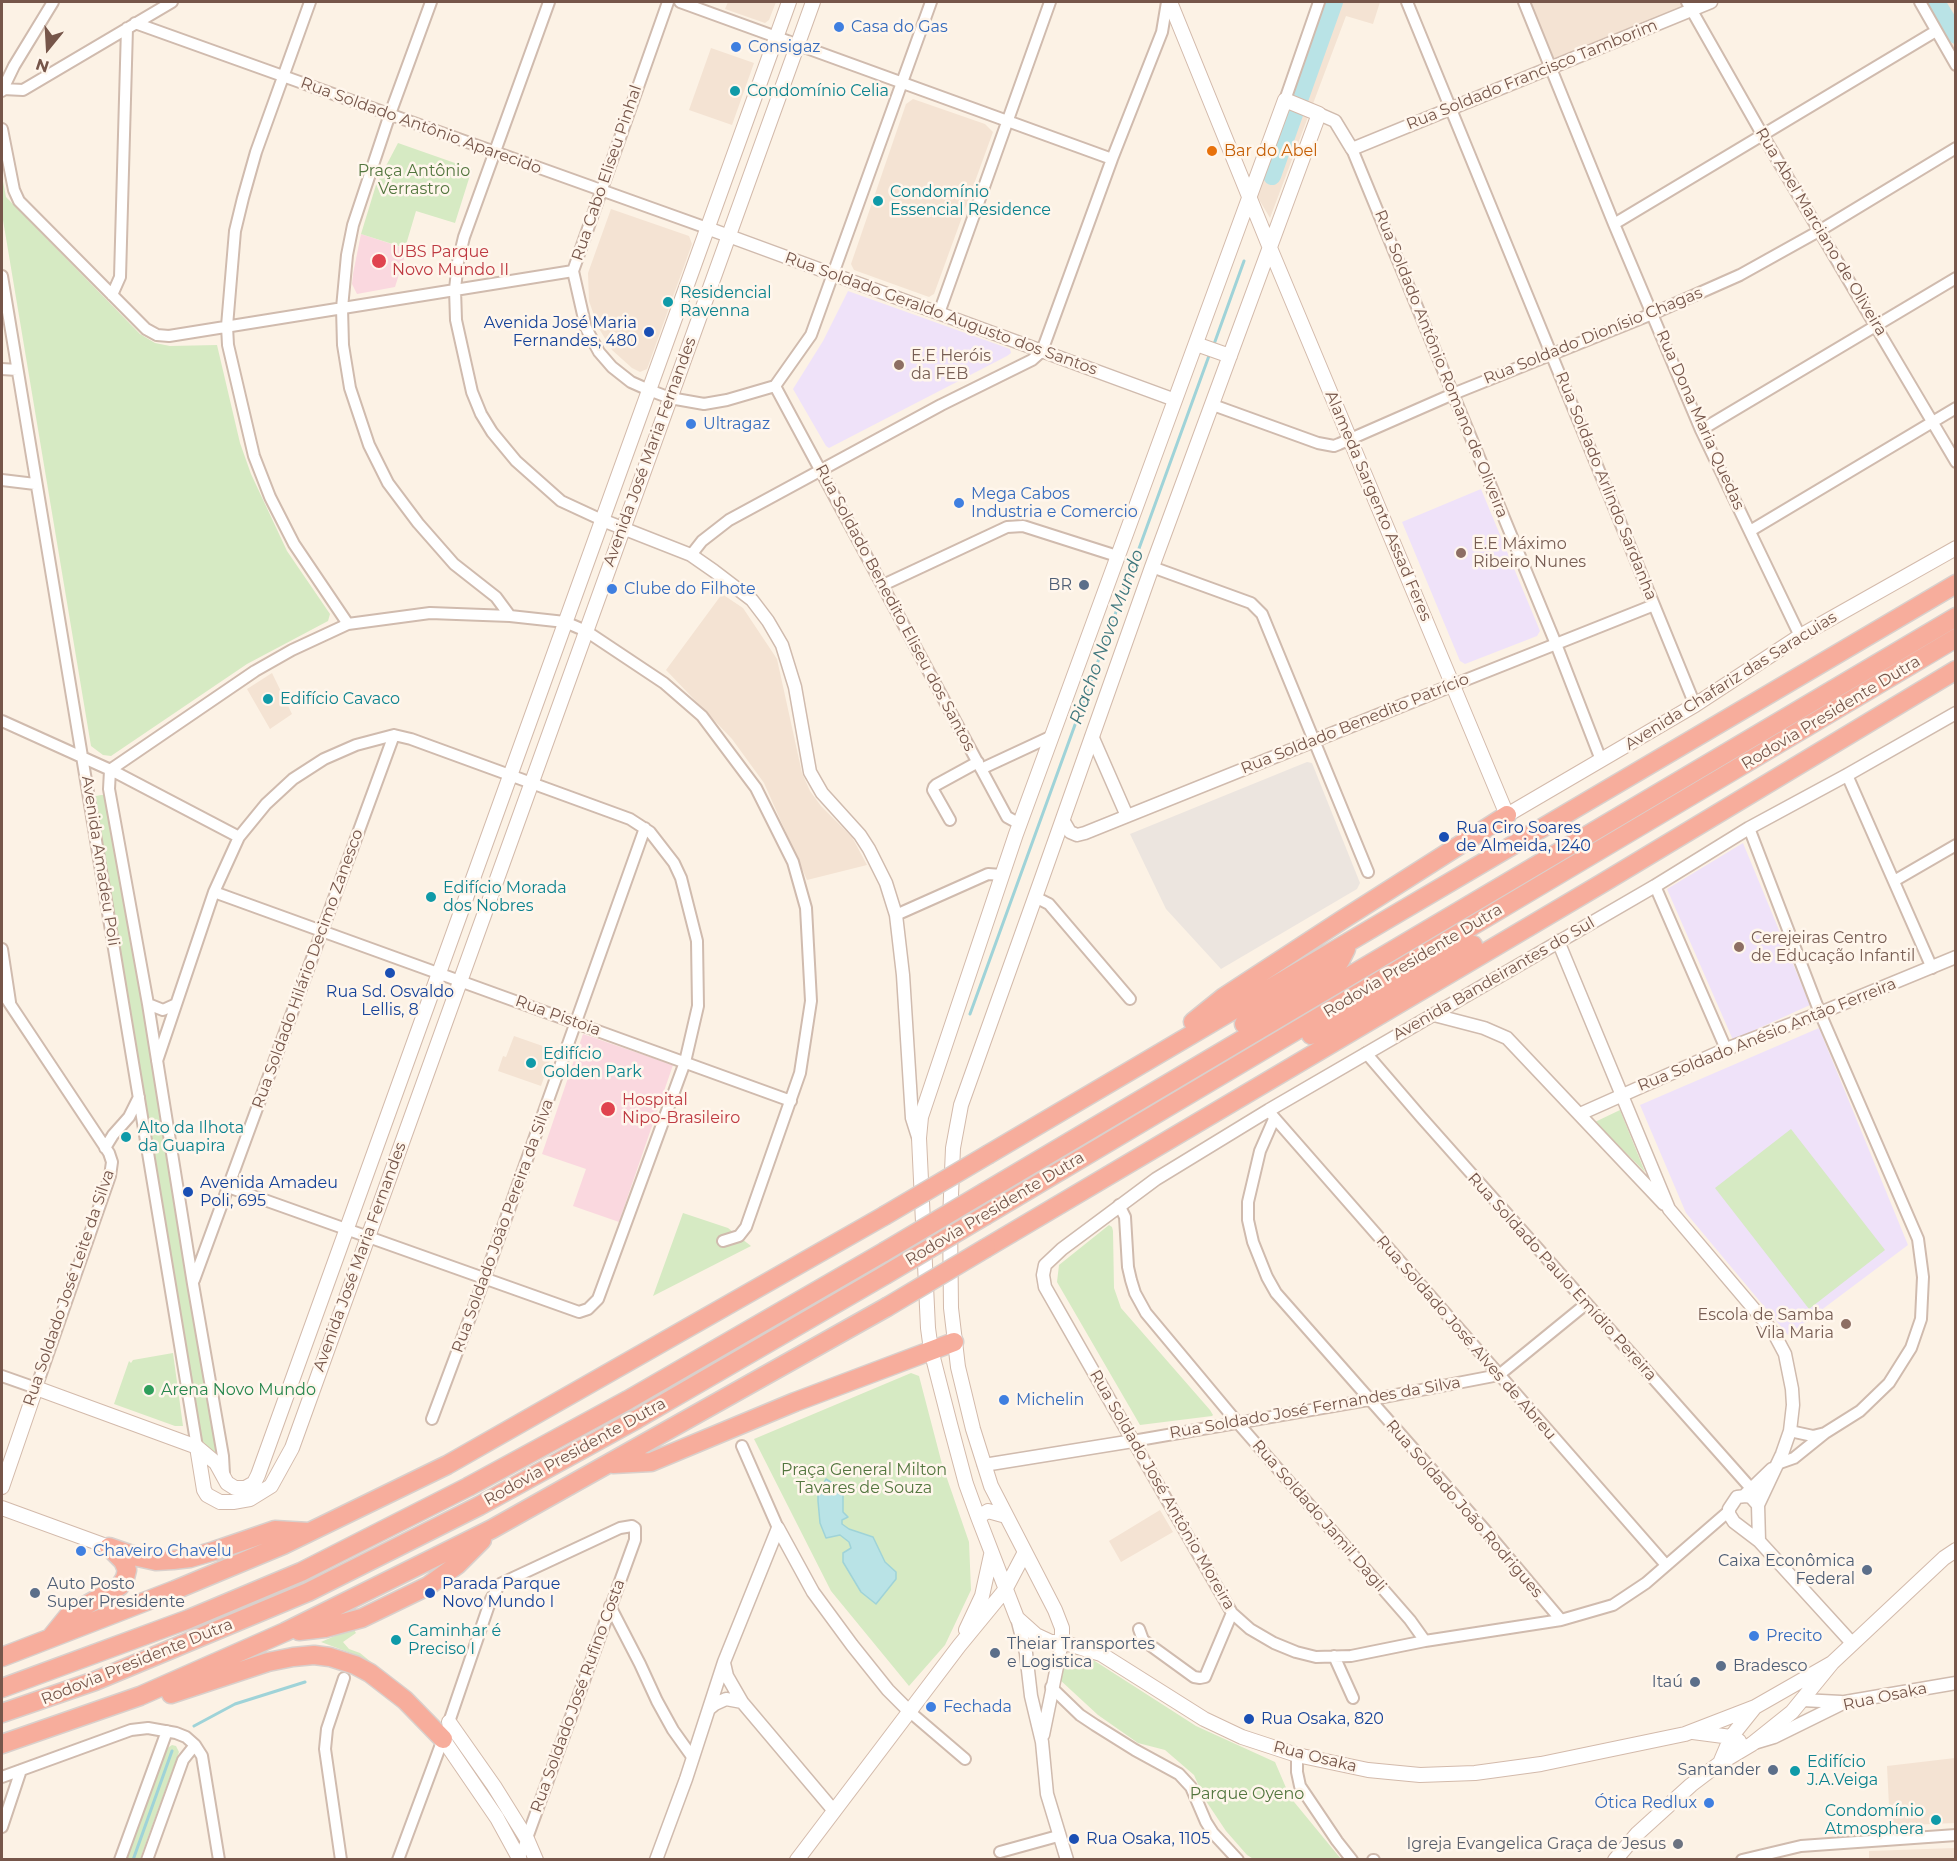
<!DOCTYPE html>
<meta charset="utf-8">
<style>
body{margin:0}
#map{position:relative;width:1957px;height:1861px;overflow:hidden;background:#fcf2e5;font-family:Montserrat,sans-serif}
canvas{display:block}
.frame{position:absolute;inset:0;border:3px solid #76564a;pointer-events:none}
.north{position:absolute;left:18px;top:18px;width:60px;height:60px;-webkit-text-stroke:4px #fff6ec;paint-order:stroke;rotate:198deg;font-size:16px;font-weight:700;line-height:24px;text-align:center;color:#76564a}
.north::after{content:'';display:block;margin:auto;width:21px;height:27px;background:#76564a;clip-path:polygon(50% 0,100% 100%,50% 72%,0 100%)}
</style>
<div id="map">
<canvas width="1957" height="1861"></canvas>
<div class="frame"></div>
<div class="north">N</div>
</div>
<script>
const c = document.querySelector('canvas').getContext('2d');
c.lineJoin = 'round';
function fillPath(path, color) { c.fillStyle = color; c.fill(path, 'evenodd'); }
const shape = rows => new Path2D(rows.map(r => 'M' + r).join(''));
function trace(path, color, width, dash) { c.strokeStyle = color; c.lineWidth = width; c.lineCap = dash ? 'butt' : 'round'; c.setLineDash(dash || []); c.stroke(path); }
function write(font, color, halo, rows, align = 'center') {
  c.font = font + ' Montserrat,sans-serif'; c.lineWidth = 5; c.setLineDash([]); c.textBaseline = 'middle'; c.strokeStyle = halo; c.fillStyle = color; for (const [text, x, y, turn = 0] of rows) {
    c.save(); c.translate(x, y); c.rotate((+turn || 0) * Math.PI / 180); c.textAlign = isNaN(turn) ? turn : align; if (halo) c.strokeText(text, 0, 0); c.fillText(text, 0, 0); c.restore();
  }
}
const residential = shape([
 [728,2,776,2,769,20,765,23,725,9],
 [1332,2,1380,2,1373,24,1346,16,1270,218,1257,196],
 [1517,2,1697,2,1543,66],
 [1913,2,1955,2,1955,73],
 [711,48,754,63,732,125,689,110],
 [913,99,985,124,993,132,934,294,929,297,854,270,851,264,906,104],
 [611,209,689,236,692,244,647,369,640,372,632,368,612,350,598,327,589,301,588,273],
 [722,594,743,608,777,659,802,773,810,791,821,806,852,837,867,865,807,880,764,783,732,739,666,670],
 [272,673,292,714,270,729,247,689],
 [514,1036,554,1050,541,1086,498,1071,503,1056,506,1057],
 [1160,1510,1173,1532,1121,1562,1109,1541],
 [1955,1758,1955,1823,1890,1826,1887,1766],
 [1955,1848,1955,1859,1869,1859,1869,1851]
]);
const industrial = shape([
 [1307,762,1312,763,1360,883,1357,889,1221,969,1166,909,1130,834]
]);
const education = shape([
 [848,291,1010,349,1011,353,1007,356,829,448,826,446,793,389,823,341],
 [1481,489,1540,631,1537,636,1465,664,1460,661,1402,522],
 [1743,843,1810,1005,1733,1040,1667,889],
 [1819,1028,1908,1245,1788,1335,1686,1213,1640,1105]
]);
const medical = shape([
 [361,234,407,249,395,287,357,294,352,284,353,274],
 [583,1034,673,1065,619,1222,573,1206,586,1169,542,1154]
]);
const green = shape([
 [398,143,472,169,455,223,416,211,405,248,361,234,376,185],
 [2,176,6,197,140,334,155,343,170,346,217,345,240,443,251,474,287,551,330,614,328,621,247,664,111,756,103,755,91,746,2,214],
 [101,795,105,795,157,1084,218,1456,201,1440,93,800,96,796],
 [1620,1110,1645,1172,1595,1122],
 [1791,1129,1885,1250,1809,1309,1715,1188],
 [683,1213,728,1228,751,1246,653,1296],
 [1109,1225,1112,1227,1113,1231,1114,1288,1121,1308,1210,1410,1213,1415,1212,1416,1140,1425,1057,1282,1059,1265],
 [173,1353,183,1426,175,1426,114,1404,129,1361,131,1363,133,1360],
 [911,1373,919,1376,942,1464,969,1542,971,1590,945,1645,909,1686,831,1591,754,1439],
 [353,1628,356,1633,343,1642,349,1649,360,1653,414,1697,390,1682,356,1655,321,1642],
 [1087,1656,1196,1726,1275,1762,1290,1797,1341,1859,1255,1860,1247,1855,1226,1831,1204,1798,1194,1775,1165,1750,1138,1743,1098,1715,1059,1679,1064,1668,1072,1659],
 [172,1745,176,1746,179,1752,140,1859,126,1859,166,1749]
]);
const water = shape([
 [826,1479,840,1488,843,1495,843,1512,848,1517,842,1520,842,1524,849,1529,873,1537,885,1562,896,1572,896,1579,876,1604,861,1592,843,1562,843,1553,851,1548,849,1542,840,1535,826,1538,820,1523,818,1501,818,1494,826,1479]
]);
const stream = shape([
 [1213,347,1244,261],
 [970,1014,1210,353],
 [194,1726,235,1704,305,1682],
 [133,1860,172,1751]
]);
const river = shape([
 [1936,2,1956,35],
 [1272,176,1334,2]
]);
const minor = shape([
 [310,2,256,152,243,198,235,231,227,326,228,345,254,456,270,497,294,544,348,624],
 [431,2,390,114,353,225,347,255,342,308,343,345,350,388,369,445,388,483,418,523,454,564,496,597,510,616],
 [549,2,464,237,458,262,455,289,456,320,472,392,481,414,492,432,516,461,561,501,602,520],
 [668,2,573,271,586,328,599,352,612,367,631,382,649,390,670,398,704,404,727,400,775,386,811,335,931,2],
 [680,2,1112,159],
 [1407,2,1695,705],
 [1524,2,1614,224,1701,430,1800,636],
 [1687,2,1762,134,1956,462],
 [1920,2,1956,65],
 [135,23,707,228],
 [3,89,23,90,172,2],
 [2,91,14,66,53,2],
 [1285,100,1319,2],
 [2,129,14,190,19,201,146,329,157,335,169,336,573,271],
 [1352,149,1556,644,1601,760],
 [1614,224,1936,31],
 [2,276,197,1447],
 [112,295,120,277,127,28],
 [939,313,1050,2],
 [2,369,17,370],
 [775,386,1007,817,1020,824],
 [1213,405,1318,443,1334,446,1339,444,1453,394,1652,314,1740,275,1819,231,1956,148],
 [1701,430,1956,278],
 [2,480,35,484],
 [1750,531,1956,408],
 [691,555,702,541,729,520,941,405,1032,360,1042,351,1112,159,1162,32,1167,2],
 [1152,567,1251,603,1262,614,1368,872],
 [883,585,1007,527,1023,526,1117,556],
 [1453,685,1654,605],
 [2,721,115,772,239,837],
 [981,769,1052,736],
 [110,770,255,671,292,650,348,624,430,613,510,616,565,622,586,631,664,683,702,716,756,788,793,862,806,908,811,1001,800,1073,746,1227,739,1236,723,1241],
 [110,770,109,789,148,1004,193,1284,223,1456,224,1474],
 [1847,775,1932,968],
 [950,820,933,790,934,787,936,785,978,762],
 [1749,828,1820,1013,1918,1239,1923,1277,1921,1319,1911,1348,1889,1383,1860,1411,1825,1433,1794,1458,1777,1464],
 [1894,881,1956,845],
 [1655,886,1726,1049],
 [214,892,791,1101],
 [1035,897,1049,904,1130,999],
 [896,915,988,874,1002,875],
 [2,949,10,1002],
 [2,992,109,1153,112,1162,110,1176,36,1388,2,1376],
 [148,1004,163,1010,176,1004],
 [1366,1053,1421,1117,1756,1494],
 [157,1061,214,892,239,837,266,804,293,779,324,759,356,745,394,735,411,739,630,819,650,832,674,863,681,878,697,941,698,1006,685,1062,598,1299,588,1309,579,1312,228,1187],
 [1272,1115,1666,1565],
 [1274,1119,1260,1151,1248,1202,1248,1220,1253,1242,1267,1277,1276,1293,1485,1530,1561,1620],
 [105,1148,113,1135,129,1117,139,1097],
 [1119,1205,1125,1217,1128,1267,1131,1280,1135,1293,1146,1313,1237,1422,1410,1620,1425,1641],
 [194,1280,394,735],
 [1586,1304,1499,1375,1369,1400,1133,1441,1232,1613,1250,1629,1274,1643,1296,1652,1316,1657,1351,1656,1425,1641,1561,1620,1613,1605,1646,1583,1729,1511],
 [432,1419,484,1280,645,828],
 [1790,1431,1813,1436,1825,1433],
 [742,1446,778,1528],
 [610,1606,640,1664,657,1701,673,1730,693,1758],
 [1139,1629,1143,1640,1194,1677,1200,1678,1205,1677,1232,1613],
 [1334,1656,1353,1698],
 [1051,1687,1080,1715,1095,1725,1135,1750,1179,1774,1191,1787,1206,1822,1213,1833,1238,1860],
 [910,1712,965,1759],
 [449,1722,491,1599,500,1584,620,1528,632,1526,635,1528,635,1540,519,1860],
 [1297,1755,1297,1772,1300,1786,1337,1841,1352,1860],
 [2,1777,131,1730,148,1728,176,1733,186,1737,195,1745,202,1756,219,1860],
 [2,1827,21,1770],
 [1000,1852,1058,1836],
 [120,1860,167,1731],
 [147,1860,183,1760,195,1745],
 [341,1860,325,1749,327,1729,344,1678],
 [398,1860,443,1739],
 [1373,1860,1374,1860],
 [1742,1860,1801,1846,1956,1835]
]);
const tertiary = shape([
 [1319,114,1335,121,1352,149,1711,2],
 [707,228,1175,400],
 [602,520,691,555,714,571,752,600,768,621,782,645,795,687,810,772,822,793,860,835,869,849,886,883,896,915,903,975,912,1118,918,1137],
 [1092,736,1127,816],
 [1063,820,1070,832,1077,835,1085,833,1453,685],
 [1558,941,1669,1209,1765,1322,1776,1337,1785,1354,1792,1389,1793,1405,1790,1431,1782,1454,1758,1505],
 [1434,1015,1484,1028,1507,1038,1664,1204],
 [1580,1114,1726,1049,1820,1013,1956,957],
 [984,1465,1133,1441,1045,1287,1043,1275,1045,1265,1062,1249,1156,1179,1269,1110,1655,886,1749,828,1847,775,1956,713],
 [1744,1496,1772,1469],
 [778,1528,813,1592,852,1645,888,1690,910,1712],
 [1759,1541,1758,1505,1751,1497,1746,1496,1737,1497,1729,1509,1729,1514,1734,1522,1759,1541,1852,1643],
 [1017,1618,1026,1653,1031,1696,1042,1742,1047,1794,1067,1860],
 [724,1663,727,1676,742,1702],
 [1802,1700,1841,1702],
 [709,1709,715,1704,726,1699,742,1702,834,1811],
 [1043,1735,1062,1642],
 [1754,1743,1774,1737,1845,1702,1956,1683],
 [656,1860,686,1779,724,1662,778,1528]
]);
const secondary = shape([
 [1170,2,1270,248,1507,815,1695,705,1800,636,1956,548],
 [1196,344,1230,356],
 [197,1447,204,1490,207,1495,220,1502,233,1502,250,1499,271,1486,292,1448,813,2],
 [2,1487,36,1388,197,1447,216,1463,227,1483,235,1488,245,1488,254,1483,258,1475,789,2],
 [2,1508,109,1547],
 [978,1517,988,1511,1006,1516],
 [966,1630,982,1596,991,1555],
 [1062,1642,1062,1628,1055,1610,991,1486,973,1429,958,1367,951,1308,950,1219,953,1148,961,1105,1042,878,1152,567,1319,114,1285,100,1016,834,921,1117,919,1138,928,1328,931,1350,950,1424,966,1484,978,1517,1017,1618,1036,1635,1051,1642,1062,1642,1101,1654,1204,1719,1242,1737,1297,1755,1368,1770,1420,1775,1475,1773,1541,1764,1685,1734,1755,1707,1832,1663],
 [449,1722,494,1786,527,1839,536,1860],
 [445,1732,443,1739,497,1818,520,1860],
 [1693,1732,1731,1737,1739,1741],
 [1720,1763,1731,1737,1755,1707],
 [797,1860,959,1646,1005,1590,1025,1552],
 [1615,1860,1637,1834,1691,1785,1720,1763,1752,1744,1792,1712,1832,1663,1944,1558,1956,1550]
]);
const motorway = shape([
 [1193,1022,1224,997,1342,920,1507,815],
 [1244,1024,1340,961,1346,949],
 [1311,1035,1473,945],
 [989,1154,1956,584],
 [985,1192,1956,617],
 [986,1215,1956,638],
 [986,1248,1601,884,1956,670],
 [613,1464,651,1462,795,1402,954,1342],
 [109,1547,138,1557,156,1561,173,1560,190,1558,214,1551,275,1530,309,1532],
 [299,1631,325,1628,362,1618,428,1586,457,1565,482,1540],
 [52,1636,69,1615,120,1586,125,1578,127,1570,123,1561,110,1548],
 [2,1657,175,1590,283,1545,447,1465,884,1216],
 [2,1688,189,1619,301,1572,468,1487,628,1400,884,1252],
 [171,1694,268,1662,293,1657,314,1655,330,1657,355,1665,370,1673,405,1700,443,1739],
 [2,1713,95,1681,308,1592,479,1506,637,1419,885,1275],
 [2,1744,140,1696,285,1632,492,1529,887,1307]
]);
const motorwayBridge = shape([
 [884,1216,989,1154],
 [884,1252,985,1192],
 [885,1275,986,1215],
 [887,1307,986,1248]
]);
const markers = [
 [839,27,6,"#3f7fe0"],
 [736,47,6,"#3f7fe0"],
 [735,91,6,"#0f9aa8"],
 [1212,151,6,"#e8710a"],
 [878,201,6,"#0f9aa8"],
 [379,261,8,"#e0444e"],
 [668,302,6,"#0f9aa8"],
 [649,332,6,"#1a4fb4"],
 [899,365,6,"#8d6e63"],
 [691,424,6,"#3f7fe0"],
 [959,503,6,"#3f7fe0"],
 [1461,553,6,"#8d6e63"],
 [1084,585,6,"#5c6f8a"],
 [612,589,6,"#3f7fe0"],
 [268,699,6,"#0f9aa8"],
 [1444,837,6,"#1a4fb4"],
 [431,897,6,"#0f9aa8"],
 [1739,947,6,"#8d6e63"],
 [390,973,6,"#1a4fb4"],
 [531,1063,6,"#0f9aa8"],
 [608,1109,8,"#e0444e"],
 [126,1137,6,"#0f9aa8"],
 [188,1192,6,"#1a4fb4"],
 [1846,1324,6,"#8d6e63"],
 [149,1390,6,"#2e9e5b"],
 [1004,1400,6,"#3f7fe0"],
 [81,1551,6,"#3f7fe0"],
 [1867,1570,6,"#5c6f8a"],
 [35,1593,6,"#5c6f8a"],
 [430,1593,6,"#1a4fb4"],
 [1754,1636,6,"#3f7fe0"],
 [396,1640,6,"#0f9aa8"],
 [995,1653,6,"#5c6f8a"],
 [1721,1666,6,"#5c6f8a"],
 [1695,1682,6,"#5c6f8a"],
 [931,1707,6,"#3f7fe0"],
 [1249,1719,6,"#1a4fb4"],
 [1773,1770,6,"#5c6f8a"],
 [1795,1771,6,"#0f9aa8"],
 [1709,1803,6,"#3f7fe0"],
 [1936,1820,6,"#0f9aa8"],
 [1074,1839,6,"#1a4fb4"],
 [1678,1844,6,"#6b7280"]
];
const shopNames = [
 ["Casa do Gas",851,27],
 ["Consigaz",748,47],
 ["Ultragaz",703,424],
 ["Mega Cabos",971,494],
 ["Industria e Comercio",971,512],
 ["Clube do Filhote",624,589],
 ["Michelin",1016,1400],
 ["Chaveiro Chavelu",93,1551],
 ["Precito",1766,1636],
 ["Fechada",943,1707],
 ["Ótica Redlux",1697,1803,"right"]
];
const streetNames = [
 ["Rua Soldado Francisco Tamborim",1532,75,-22],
 ["Rua Soldado Antônio Aparecido",421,126,20],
 ["Rua Cabo Eliseu Pinhal",607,173,-71],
 ["Rua Abel Marciano de Oliveira",1821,232,59],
 ["Rua Soldado Geraldo Augusto dos Santos",941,314,20],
 ["Rua Soldado Dionísio Chagas",1593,336,-22],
 ["Rua Soldado Antônio Romano de Oliveira",1441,364,68],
 ["Rua Dona Maria Quedas",1700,420,66],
 ["Avenida José Maria Fernandes",650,452,-70],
 ["Rua Soldado Arlindo Sardanha",1606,486,68],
 ["Alameda Sargento Assad Feres",1378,506,67],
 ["Rua Soldado Benedito Eliseu dos Santos",895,608,62],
 ["Avenida Chafariz das Saracuias",1731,681,-32],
 ["Rodovia Presidente Dutra",1831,713,-31],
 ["Rua Soldado Benedito Patrício",1355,724,-22],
 ["Avenida Amadeu Poli",100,861,81],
 ["Rodovia Presidente Dutra",1413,961,-31],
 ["Rua Soldado Hilário Decimo Zanesco",308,969,-70],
 ["Avenida Bandeirantes do Sul",1494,979,-30],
 ["Rua Pistoia",558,1016,20],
 ["Rua Soldado Anésio Antão Ferreira",1767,1035,-22],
 ["Rodovia Presidente Dutra",995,1209,-31],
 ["Rua Soldado João Pereira da Silva",503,1226,-70],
 ["Avenida José Maria Fernandes",360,1257,-70],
 ["Rua Soldado Paulo Emídio Pereira",1562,1277,48],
 ["Rua Soldado José Leite da Silva",69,1288,-71],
 ["Rua Soldado José Alves de Abreu",1466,1338,49],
 ["Rua Soldado José Fernandes da Silva",1315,1408,-10],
 ["Rodovia Presidente Dutra",575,1452,-29],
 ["Rua Soldado José Antônio Moreira",1162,1490,60],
 ["Rua Soldado João Rodrigues",1464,1509,49],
 ["Rua Soldado Jamil Dagli",1319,1516,49],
 ["Rodovia Presidente Dutra",137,1662,-22],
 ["Rua Soldado José Rufino Costa",578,1696,-70],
 ["Rua Osaka",1885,1697,-12],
 ["Rua Osaka",1315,1757,14]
];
const cultureNames = [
 ["Condomínio Celia",747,91],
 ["Condomínio",890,192],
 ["Essencial Residence",890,210],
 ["Residencial",680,293],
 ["Ravenna",680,311],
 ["Edifício Cavaco",280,699],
 ["Edifício Morada",443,888],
 ["dos Nobres",443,906],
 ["Edifício",543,1054],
 ["Golden Park",543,1072],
 ["Alto da Ilhota",138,1128],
 ["da Guapira",138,1146],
 ["Caminhar é",408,1631],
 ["Preciso I",408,1649],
 ["Edifício",1807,1762],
 ["J.A.Veiga",1807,1780],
 ["Condomínio",1924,1811,"right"],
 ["Atmosphera",1924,1829,"right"]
];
const foodNames = [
 ["Bar do Abel",1224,151]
];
const parkNames = [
 ["Praça Antônio",414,171],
 ["Verrastro",414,189],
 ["Praça General Milton",864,1470],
 ["Tavares de Souza",864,1488],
 ["Parque Oyeno",1247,1794]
];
const healthNames = [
 ["UBS Parque",392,252],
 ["Novo Mundo II",392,270],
 ["Hospital",622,1100],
 ["Nipo-Brasileiro",622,1118]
];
const transitNames = [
 ["Avenida José Maria",637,323,"right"],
 ["Fernandes, 480",637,341,"right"],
 ["Rua Ciro Soares",1456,828],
 ["de Almeida, 1240",1456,846],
 ["Rua Sd. Osvaldo",390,992,"center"],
 ["Lellis, 8",390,1010,"center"],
 ["Avenida Amadeu",200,1183],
 ["Poli, 695",200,1201],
 ["Parada Parque",442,1584],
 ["Novo Mundo I",442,1602],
 ["Rua Osaka, 820",1261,1719],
 ["Rua Osaka, 1105",1086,1839]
];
const educationNames = [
 ["E.E Heróis",911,356],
 ["da FEB",911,374],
 ["E.E Máximo",1473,544],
 ["Ribeiro Nunes",1473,562],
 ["Cerejeiras Centro",1751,938],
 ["de Educação Infantil",1751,956],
 ["Escola de Samba",1834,1315,"right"],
 ["Vila Maria",1834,1333,"right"]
];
const serviceNames = [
 ["BR",1072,585],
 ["Caixa Econômica",1855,1561],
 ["Federal",1855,1579],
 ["Auto Posto",47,1584,"left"],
 ["Super Presidente",47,1602,"left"],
 ["Theiar Transportes",1007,1644,"left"],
 ["e Logistica",1007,1662,"left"],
 ["Bradesco",1733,1666,"left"],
 ["Itaú",1683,1682],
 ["Santander",1761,1770]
];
const leisureNames = [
 ["Arena Novo Mundo",161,1390]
];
const worshipNames = [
 ["Igreja Evangelica Graça de Jesus",1666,1844]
];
const waterNames = [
 ["Riacho Novo Mundo",1107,637,-70]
];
fillPath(residential, '#f4e3d3');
fillPath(industrial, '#ece5df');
fillPath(education, '#efe2f9');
fillPath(medical, '#fad8df');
fillPath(green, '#d6eac3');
fillPath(water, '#b9e3e6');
trace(water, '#9fd3d8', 1.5);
trace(stream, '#9fd3d8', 3);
trace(river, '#b9e3e6', 18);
trace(minor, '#d0bbae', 14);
trace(tertiary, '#d0bbae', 15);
trace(secondary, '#d3baab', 16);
trace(motorway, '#d9d0cc', 21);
trace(minor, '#fff', 10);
trace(tertiary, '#fff', 12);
trace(secondary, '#fff', 14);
trace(motorway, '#f7ad9c', 18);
trace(motorwayBridge, '#d9d0cc', 21, []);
trace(motorwayBridge, '#f7ad9c', 18);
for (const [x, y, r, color] of markers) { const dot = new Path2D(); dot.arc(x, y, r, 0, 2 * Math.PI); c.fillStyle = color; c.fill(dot); trace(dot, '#fff6ec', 2); }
write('16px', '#366cbe', '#fff6ec', shopNames, 'left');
write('16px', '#76564a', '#fff6ec', streetNames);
write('16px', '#0d838f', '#fff6ec', cultureNames, 'left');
write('16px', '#c56008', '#fff6ec', foodNames, 'left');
write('16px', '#53763f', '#fff6ec', parkNames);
write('16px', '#be3a42', '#fff6ec', healthNames, 'left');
write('16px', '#164399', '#fff6ec', transitNames, 'left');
write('16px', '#785e54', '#fff6ec', educationNames, 'left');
write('16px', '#4e5e75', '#fff6ec', serviceNames, 'right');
write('16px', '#27864d', '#fff6ec', leisureNames, 'left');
write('16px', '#5b616d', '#fff6ec', worshipNames, 'right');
write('italic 18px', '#3d767c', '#fff6ec', waterNames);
</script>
